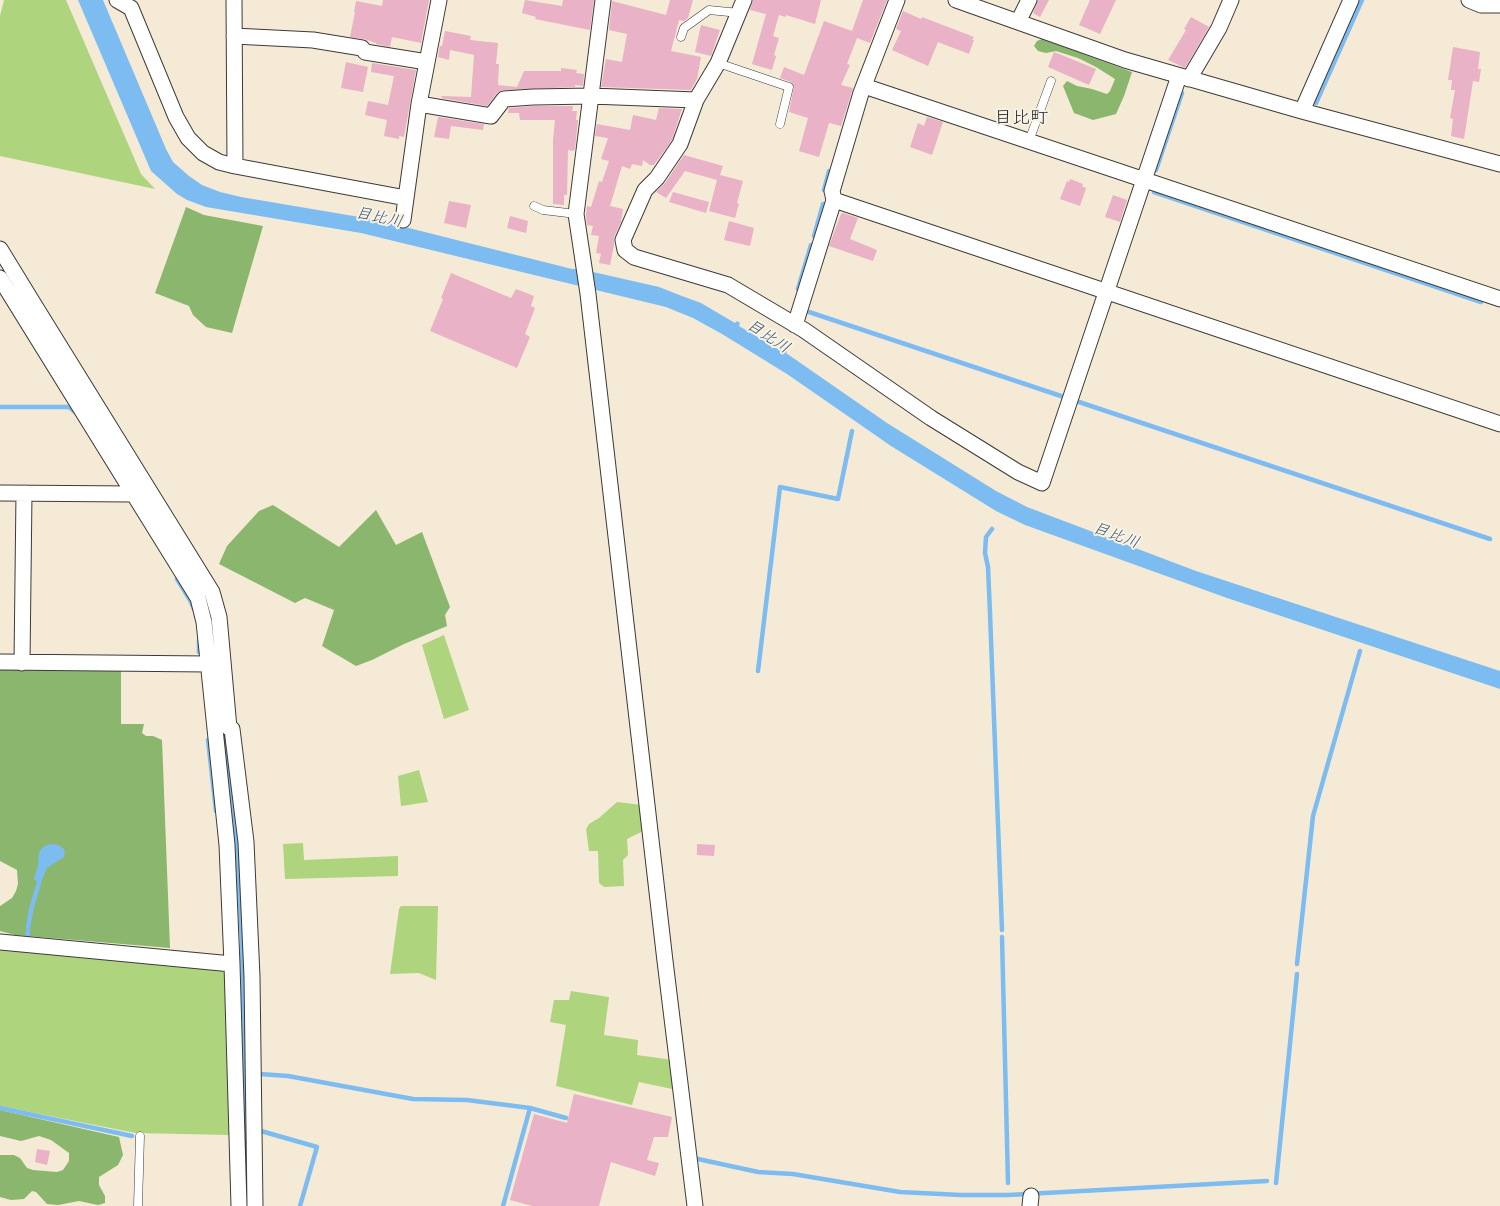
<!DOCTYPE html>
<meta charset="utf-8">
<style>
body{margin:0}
canvas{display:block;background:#f4ead5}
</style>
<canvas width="1500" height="1206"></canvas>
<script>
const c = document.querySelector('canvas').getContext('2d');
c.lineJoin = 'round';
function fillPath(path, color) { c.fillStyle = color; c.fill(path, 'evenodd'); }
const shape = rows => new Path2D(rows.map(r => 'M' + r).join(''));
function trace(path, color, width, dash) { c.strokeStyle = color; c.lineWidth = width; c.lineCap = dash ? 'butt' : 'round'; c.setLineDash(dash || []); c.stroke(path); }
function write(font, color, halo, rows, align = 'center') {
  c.font = font + ' "Balsamiq Sans","Klee One",sans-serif'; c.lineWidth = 4; c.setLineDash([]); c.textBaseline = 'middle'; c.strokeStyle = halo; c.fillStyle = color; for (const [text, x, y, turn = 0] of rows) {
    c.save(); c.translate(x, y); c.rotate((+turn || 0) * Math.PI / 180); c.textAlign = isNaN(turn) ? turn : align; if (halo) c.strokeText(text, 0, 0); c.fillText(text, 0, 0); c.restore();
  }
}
const green = shape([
 [4,0,66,0,141,174,155,189,0,156,0,16],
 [444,635,469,710,444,719,422,645],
 [419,770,428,802,401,806,398,776],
 [617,802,642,805,645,830,627,839,628,855,623,860,624,886,604,887,599,883,598,851,589,851,586,829,589,824,599,818],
 [303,843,304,860,398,856,398,876,285,879,283,844],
 [401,906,438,906,436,980,419,973,390,974,399,909],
 [0,949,226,970,231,1135,135,1133,0,1106],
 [571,991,609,997,604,1035,638,1040,637,1055,673,1060,677,1090,639,1082,632,1105,556,1086,566,1025,550,1022,554,1000,569,1000]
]);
const forest = shape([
 [1042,39,1132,72,1124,96,1116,114,1093,120,1074,113,1063,86,1067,81,1077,86,1092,89,1107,94,1110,91,1115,79,1096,67,1078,58,1056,51,1046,53,1038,51,1034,46,1037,41],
 [186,207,204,215,263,226,232,333,206,327,193,315,189,306,155,293],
 [273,505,339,547,376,510,396,545,422,532,450,607,445,615,447,626,404,644,372,660,356,666,322,646,334,610,305,598,295,603,219,564,227,546,259,511],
 [0,666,121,667,121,724,144,724,142,733,146,736,153,736,162,740,170,948,15,935,0,931,0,906,12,898,16,891,18,884,17,870,0,861],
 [0,1110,119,1137,123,1155,118,1165,99,1177,99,1185,105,1196,105,1203,98,1205,79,1201,58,1205,47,1204,36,1192,32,1191,24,1199,11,1200,0,1197,0,1155,14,1155,20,1158,27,1168,33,1170,57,1172,63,1170,69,1161,69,1153,51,1140,39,1136,21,1141,0,1136]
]);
const water = shape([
 [78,0,103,0,166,149,173,162,189,176,202,185,220,192,241,197,377,220,572,269,580,269,659,287,682,296,701,303,735,323,737,321,740,323,739,326,781,351,783,348,785,349,787,351,786,353,887,423,996,491,1027,507,1196,571,1500,671,1500,689,1227,598,1025,525,996,511,891,446,787,374,722,334,693,318,666,307,361,233,206,207,187,200,177,194,151,171],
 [52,844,58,845,63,848,65,852,64,857,47,868,41,882,37,882,34,878,38,866,39,852,44,846]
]);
const stream = shape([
 [1316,103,1362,0],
 [1156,170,1182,93],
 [824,190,829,171],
 [1154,192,1481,302],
 [814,236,823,204],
 [798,289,811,245],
 [806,311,1064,397],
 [1076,401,1490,539],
 [0,407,69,407,75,412],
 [126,467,136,484],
 [140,491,161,524],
 [992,529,986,537,985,553,988,567,990,613,1002,930],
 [177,579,190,600,194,609],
 [199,641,199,652],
 [758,671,780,487,838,499,852,431],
 [224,732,236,832,242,940,247,1206],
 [208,740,216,811],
 [28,927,32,906,39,883],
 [1002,937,1008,1183],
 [27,939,28,931],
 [1297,964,1313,816,1360,651],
 [260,1074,288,1076,413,1099,467,1100,530,1108,566,1118],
 [0,1108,132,1136],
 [261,1131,317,1147,300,1206],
 [698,1159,758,1172,793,1174,900,1192,961,1195,1008,1195,1267,1181],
 [1276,1183,1297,974],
 [503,1206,530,1108]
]);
const building = shape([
 [383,0,429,0,421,43,392,37,390,47,376,44,376,43,364,39,350,37,355,12,354,12,356,1,382,6],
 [525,0,562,6,563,0,594,0,590,30,535,19,536,17,522,13],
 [670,0,693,0,688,18,684,21,679,20,671,51,701,57,697,79,691,90,601,87,606,59,622,62,627,34,609,30,612,1,666,15],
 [753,0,821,0,815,24,786,15,786,17,779,15,773,36,779,38,774,55,776,56,772,70,752,64,766,14,750,10],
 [863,0,887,0,870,43,857,38,847,64,850,65,841,85,853,88,841,126,829,123,819,157,799,151,808,118,789,112,794,86,791,82,780,78,784,67,804,75,824,21,852,31],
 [1038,0,1049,0,1040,17,1033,13],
 [1090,0,1116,0,1100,34,1079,25],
 [903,11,921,19,922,17,974,37,972,40,974,40,969,54,938,42,928,66,892,50,901,31,896,29],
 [1191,17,1209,27,1185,68,1168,60,1186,30,1184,29],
 [701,25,720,30,711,56,695,52],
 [445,31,471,36,470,40,498,43,496,64,499,64,498,85,517,87,524,71,561,71,561,68,577,70,576,73,584,74,583,86,575,85,575,87,503,90,497,93,487,106,441,98,442,96,471,97,474,55,450,50,449,60,438,57,440,46,442,46],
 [1453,47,1480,52,1478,69,1481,69,1479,82,1473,81,1464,139,1451,136,1453,119,1450,118,1455,90,1451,90,1452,80,1448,80],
 [1054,52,1096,69,1089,85,1048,67],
 [346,62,368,67,363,92,341,88],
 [372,63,416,70,404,137,399,136,399,139,384,136,387,120,365,115,368,101,388,105,394,76,371,72],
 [533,106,573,106,572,111,577,111,576,120,578,120,575,149,573,151,568,150,567,195,564,195,564,205,553,204,553,140,555,120,520,120,519,113,508,113,509,108],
 [659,108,682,109,672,140,654,165,650,165,643,160,642,166,632,164,630,169,622,166,610,206,623,209,621,222,614,237,614,245,610,265,599,263,601,254,596,253,599,236,591,235,593,226,587,225,586,215,587,206,591,207,599,181,602,182,609,161,601,159,608,138,595,136,597,124,630,130,633,115,656,120],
 [438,117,484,124,483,130,451,126,449,139,434,137],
 [927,117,943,122,932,155,910,147,918,123,924,126],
 [684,155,723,166,720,175,743,181,737,203,739,204,735,218,709,211,717,180,685,171,666,198,656,192,665,183],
 [1070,179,1083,184,1082,186,1086,188,1080,206,1060,199,1067,181,1069,182],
 [673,192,709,202,706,213,669,202],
 [1113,195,1127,200,1120,222,1105,217],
 [449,201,471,205,466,228,444,223],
 [843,213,858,218,850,239,877,250,873,261,829,246,841,214],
 [510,216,528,221,526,233,507,228],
 [729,221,754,228,750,246,724,240],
 [451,273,511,298,516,289,534,296,531,306,535,308,525,334,530,337,517,368,430,331,443,299,441,298],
 [697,844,715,845,714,856,697,855],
 [574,1094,672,1117,668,1137,654,1137,647,1160,659,1163,655,1176,611,1162,599,1206,532,1206,510,1200,534,1114,567,1123],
 [37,1149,50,1151,47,1165,35,1162]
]);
const lane = shape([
 [681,37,684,28,709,10,739,13],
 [718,63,789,87,780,124],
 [1029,141,1051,81],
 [534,206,543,210,576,214],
 [138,1206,140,1136]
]);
const street = shape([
 [117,0,131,8,176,117,188,138,203,153,219,162,235,166,406,198],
 [234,0,235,166],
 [603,0,576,214,588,294,665,961,695,1206],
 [744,0,718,63,696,100,680,144,657,178,645,190,623,240,625,250,634,257,728,285,804,330,931,418,1018,472,1042,483,1179,76],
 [956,0,1125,60,1302,111,1500,164],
 [1469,0,1481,5,1500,5],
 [1018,22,1029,0],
 [234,36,313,40,362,48,365,52,427,62],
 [1189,79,1219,28,1231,0],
 [864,86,1500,299],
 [419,104,491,116,504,99,533,97,591,96,696,100],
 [1302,111,1351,0],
 [834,200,1500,424],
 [403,220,419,104,439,0],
 [0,249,30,298,23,302],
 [0,278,198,598,204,622,227,845,232,964,239,1206],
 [30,298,212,592,219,617,229,728],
 [795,325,834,200,832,191,861,93,897,0],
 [0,493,133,494],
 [0,662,208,664],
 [22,663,24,493],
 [232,729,246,842,252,977,255,1206],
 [0,942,232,964],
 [1030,1206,1031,1196]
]);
const waterNames = [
 ["目比川",379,218,12],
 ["目比川",768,337,33],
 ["目比川",1116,536,20]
];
const quarterNames = [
 ["目比町",1021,118]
];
fillPath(green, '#afd47e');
fillPath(forest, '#8bb66d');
fillPath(water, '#7dbcf1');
trace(stream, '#7dbcf1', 4.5);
fillPath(building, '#e9b2c7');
trace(lane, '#3c3b38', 9);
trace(street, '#3c3b38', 17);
trace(lane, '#fff', 8);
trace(street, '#fff', 15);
write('italic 16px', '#3e5467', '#f7f3e8', waterNames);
write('18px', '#1c1c1c', '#f7f3e8', quarterNames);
</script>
